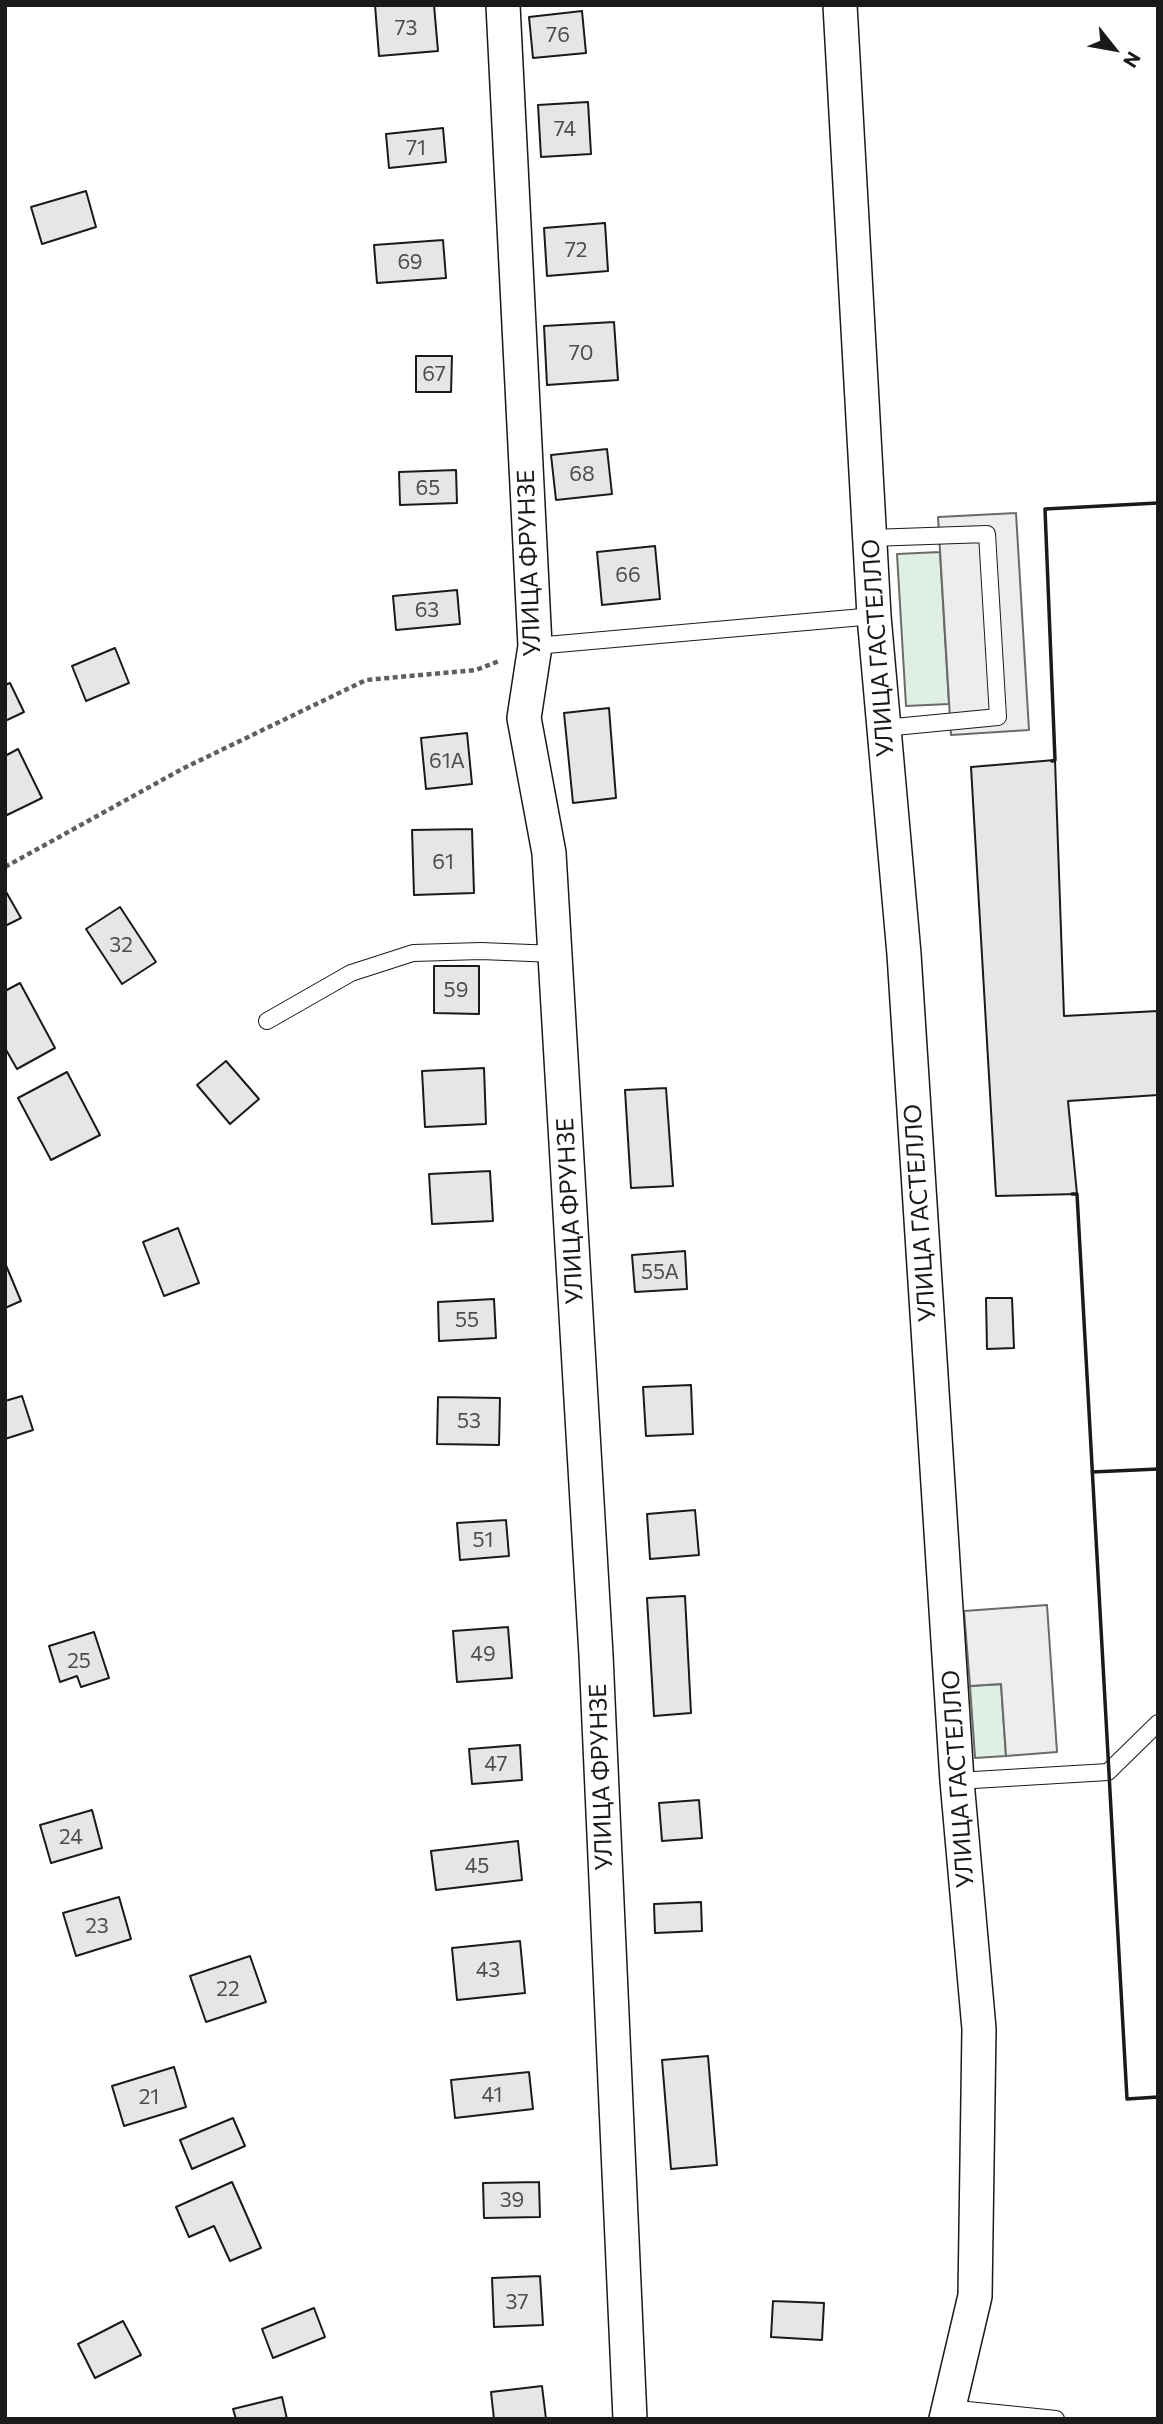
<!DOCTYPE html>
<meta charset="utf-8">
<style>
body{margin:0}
#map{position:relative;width:1163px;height:2424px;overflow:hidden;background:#fff;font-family:Commissioner,sans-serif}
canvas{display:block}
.frame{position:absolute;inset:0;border:7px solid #1a1a1a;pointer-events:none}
.north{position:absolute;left:1079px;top:14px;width:70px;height:70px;-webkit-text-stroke:5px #fff;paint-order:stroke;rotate:121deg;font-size:19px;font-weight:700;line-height:28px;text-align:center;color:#1a1a1a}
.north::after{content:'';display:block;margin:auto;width:24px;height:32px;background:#1a1a1a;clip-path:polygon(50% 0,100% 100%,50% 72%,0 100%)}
</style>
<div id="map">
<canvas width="1163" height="2424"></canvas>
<div class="frame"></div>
<div class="north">N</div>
</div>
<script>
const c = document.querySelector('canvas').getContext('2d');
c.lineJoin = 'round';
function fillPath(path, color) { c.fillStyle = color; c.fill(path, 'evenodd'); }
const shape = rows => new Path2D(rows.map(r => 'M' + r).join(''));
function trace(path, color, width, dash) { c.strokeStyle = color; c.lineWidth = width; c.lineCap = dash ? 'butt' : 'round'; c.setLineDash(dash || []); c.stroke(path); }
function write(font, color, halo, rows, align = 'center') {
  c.font = font + ' Commissioner,sans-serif'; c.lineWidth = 5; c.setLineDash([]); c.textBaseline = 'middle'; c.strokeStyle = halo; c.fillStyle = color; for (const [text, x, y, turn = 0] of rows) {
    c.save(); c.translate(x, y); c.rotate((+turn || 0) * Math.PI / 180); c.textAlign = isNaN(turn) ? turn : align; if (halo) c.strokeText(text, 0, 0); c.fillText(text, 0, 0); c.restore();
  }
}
const green = shape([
 [940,552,949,704,906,706,897,554,940,552],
 [1001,1684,1006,1756,975,1758,970,1686,1001,1684]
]);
const parking = shape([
 [1016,513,1029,730,951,735,938,517,1016,513],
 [1047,1605,1057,1752,1006,1756,1001,1684,970,1686,964,1611,1047,1605]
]);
const building = shape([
 [375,5,434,5,438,51,379,56,375,5],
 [582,11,586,53,533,58,529,17,582,11],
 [588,102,591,154,541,157,538,105,588,102],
 [443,128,446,162,389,168,386,134,443,128],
 [86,191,96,227,42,244,31,207,86,191],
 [605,223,608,271,547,276,544,228,605,223],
 [443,240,446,278,377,283,374,245,443,240],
 [614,322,618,380,547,385,544,326,614,322],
 [416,356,452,356,451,392,416,392,416,356],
 [607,449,612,494,556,500,551,455,607,449],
 [456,470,457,503,400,505,399,472,456,470],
 [655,546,660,599,602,605,597,552,655,546],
 [457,590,460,624,396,630,393,596,457,590],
 [115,648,129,683,86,701,72,666,115,648],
 [10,683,24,712,5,721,5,685,10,683],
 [609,708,616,798,573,803,564,713,609,708],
 [467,733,472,784,426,789,421,738,467,733],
 [18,749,42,798,5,816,5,756,18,749],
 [1055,760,1064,1016,1158,1011,1158,1095,1068,1101,1077,1194,996,1196,971,767,1055,760],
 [472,829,474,893,414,895,412,830,472,829],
 [5,890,21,918,5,926,5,890],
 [120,907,156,962,122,984,86,929,120,907],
 [434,966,479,966,479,1014,434,1013,434,966],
 [20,983,55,1048,17,1069,5,1048,5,991,20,983],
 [226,1061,259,1099,230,1124,197,1085,226,1061],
 [484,1068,486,1124,425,1127,422,1071,484,1068],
 [67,1072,100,1135,51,1160,18,1098,67,1072],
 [666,1088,673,1186,631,1188,625,1090,666,1088],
 [490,1171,493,1221,432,1224,429,1174,490,1171],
 [178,1228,199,1283,164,1296,143,1242,178,1228],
 [685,1251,687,1289,635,1292,632,1255,685,1251],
 [5,1263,21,1301,5,1308,5,1263],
 [986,1298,1012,1298,1014,1348,987,1349,986,1298],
 [494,1299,496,1338,439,1341,438,1302,494,1299],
 [691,1385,693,1434,646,1436,643,1387,691,1385],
 [22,1396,33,1430,5,1439,5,1401,22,1396],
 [438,1397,500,1398,499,1445,437,1444,438,1397],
 [695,1510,699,1555,650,1559,647,1514,695,1510],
 [506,1520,509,1556,460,1560,457,1523,506,1520],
 [685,1596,691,1713,654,1716,647,1598,685,1596],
 [508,1627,512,1678,457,1682,453,1631,508,1627],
 [94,1632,109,1678,81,1687,77,1676,60,1682,49,1646,94,1632],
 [520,1745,522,1780,472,1784,469,1749,520,1745],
 [699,1800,702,1838,662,1841,659,1803,699,1800],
 [92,1810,102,1848,51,1863,40,1825,92,1810],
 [518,1841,522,1880,436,1890,431,1851,518,1841],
 [119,1897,131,1939,76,1956,63,1913,119,1897],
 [701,1902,702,1931,655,1933,654,1904,701,1902],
 [520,1941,525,1993,457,2000,452,1948,520,1941],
 [250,1956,266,2002,206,2022,190,1976,250,1956],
 [708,2056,717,2165,671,2169,662,2060,708,2056],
 [174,2067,186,2107,124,2126,112,2086,174,2067],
 [529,2072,533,2109,455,2118,451,2080,529,2072],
 [233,2118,245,2146,192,2169,180,2140,233,2118],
 [232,2182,261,2248,230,2261,214,2226,189,2237,176,2207,232,2182],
 [539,2182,540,2217,484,2218,483,2183,539,2182],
 [540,2276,543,2325,494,2327,492,2278,540,2276],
 [773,2301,824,2303,822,2340,771,2337,773,2301],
 [314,2308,325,2337,273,2358,262,2329,314,2308],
 [123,2321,141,2355,95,2378,78,2344,123,2321],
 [542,2386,546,2419,494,2419,491,2392,542,2386],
 [282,2397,287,2419,236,2419,233,2409,282,2397]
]);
const path = shape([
 [5,867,182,769,366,680,476,670,499,661]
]);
const service = shape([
 [870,538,987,534,998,717,884,728],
 [535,646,874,616],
 [267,1021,351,973,413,953,481,951,555,954],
 [957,1781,1108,1772,1158,1723],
 [948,2408,1056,2419]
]);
const minor = shape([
 [503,5,535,646,524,718,549,853,596,1655,630,2419],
 [840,5,874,616,904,954,957,1781,979,2029,975,2296,946,2419]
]);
const wall = shape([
 [1052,761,1055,760,1045,509,1158,503],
 [1072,1194,1077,1194,1127,2099,1158,2097],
 [1092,1472,1158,1469]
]);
const numberNames = [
 ["73",406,28],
 ["76",558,35],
 ["74",565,129],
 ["71",416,148],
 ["72",576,250],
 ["69",410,262],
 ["70",581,353],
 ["67",434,374],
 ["68",582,474],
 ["65",428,488],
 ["66",628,575],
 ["63",427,610],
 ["61А",447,761],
 ["61",443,862],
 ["32",121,945],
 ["59",456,990],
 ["55А",660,1272],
 ["55",467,1320],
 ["53",469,1421],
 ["51",483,1540],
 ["49",483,1654],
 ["25",79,1661],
 ["47",496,1764],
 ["24",71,1837],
 ["45",477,1866],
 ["23",97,1926],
 ["43",488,1970],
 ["22",228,1989],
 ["41",492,2095],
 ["21",149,2097],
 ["39",512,2200],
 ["37",517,2302]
];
const streetNames = [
 ["УЛИЦА ФРУНЗЕ",529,563,-92],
 ["УЛИЦА ГАСТЕЛЛО",878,648,-94],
 ["УЛИЦА ФРУНЗЕ",570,1211,-93],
 ["УЛИЦА ГАСТЕЛЛО",920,1213,-94],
 ["УЛИЦА ФРУНЗЕ",601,1777,-92],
 ["УЛИЦА ГАСТЕЛЛО",958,1779,-94]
];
fillPath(green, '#e0efe3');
trace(green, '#6a6a6a', 2);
fillPath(parking, '#ededed');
trace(parking, '#6a6a6a', 2);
fillPath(building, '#e6e6e6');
trace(building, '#1a1a1a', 2);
trace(service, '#1a1a1a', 18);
trace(minor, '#1a1a1a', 36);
trace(path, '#5f5f5f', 4.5, [5, 3.5]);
trace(service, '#fff', 16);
trace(minor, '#fff', 33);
trace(wall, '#1a1a1a', 3.5);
write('21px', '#4d4d4d', null, numberNames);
write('24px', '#1a1a1a', '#fff', streetNames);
</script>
